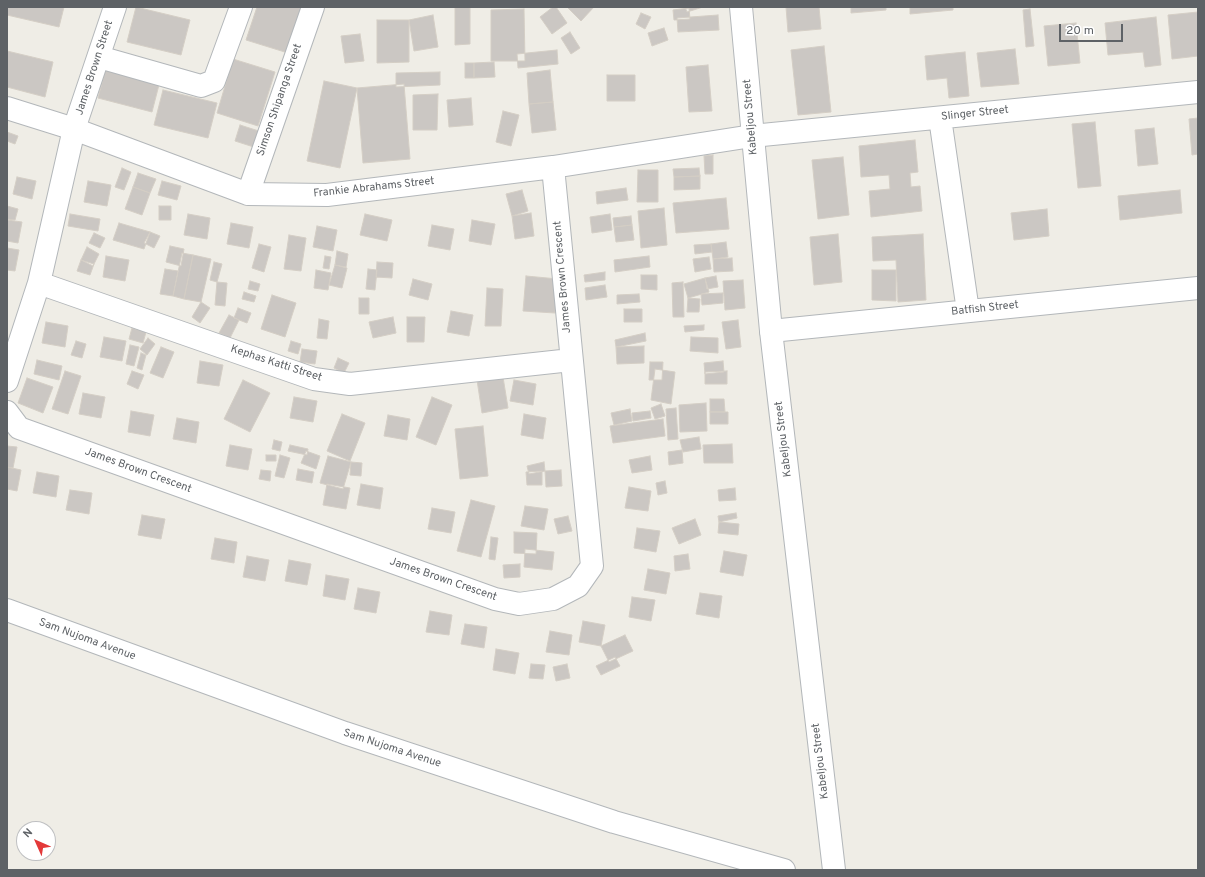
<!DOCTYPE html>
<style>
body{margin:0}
#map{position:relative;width:1205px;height:877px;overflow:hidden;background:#efede6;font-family:Overpass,sans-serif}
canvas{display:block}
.frame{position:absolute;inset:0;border:8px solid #5e6266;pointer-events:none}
.north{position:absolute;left:16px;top:821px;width:40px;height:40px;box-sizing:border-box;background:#fff;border:1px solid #bfc0c2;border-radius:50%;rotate:315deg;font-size:11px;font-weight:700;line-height:16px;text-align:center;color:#5e6266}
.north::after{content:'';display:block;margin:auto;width:14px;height:18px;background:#e33939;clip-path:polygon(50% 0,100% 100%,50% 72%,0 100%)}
.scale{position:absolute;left:1059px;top:24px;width:64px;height:18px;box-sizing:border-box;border:2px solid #5e6266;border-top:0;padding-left:5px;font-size:12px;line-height:14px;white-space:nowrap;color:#5e6266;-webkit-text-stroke:3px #fff;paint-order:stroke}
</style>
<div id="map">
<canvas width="1205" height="877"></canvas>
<div class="frame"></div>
<div class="north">N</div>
<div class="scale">20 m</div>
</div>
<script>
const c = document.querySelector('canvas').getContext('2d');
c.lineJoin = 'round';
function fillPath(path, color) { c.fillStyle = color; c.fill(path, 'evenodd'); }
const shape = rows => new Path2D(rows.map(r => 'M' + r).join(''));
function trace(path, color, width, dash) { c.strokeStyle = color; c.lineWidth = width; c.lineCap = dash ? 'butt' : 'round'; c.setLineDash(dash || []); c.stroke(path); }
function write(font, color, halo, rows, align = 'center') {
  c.font = font + ' Overpass,sans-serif'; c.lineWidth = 3; c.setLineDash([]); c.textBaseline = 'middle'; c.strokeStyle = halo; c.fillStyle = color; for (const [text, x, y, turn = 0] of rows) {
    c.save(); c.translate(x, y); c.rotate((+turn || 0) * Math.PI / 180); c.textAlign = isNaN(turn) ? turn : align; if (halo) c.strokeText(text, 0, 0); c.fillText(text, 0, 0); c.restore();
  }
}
const building = shape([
 [7,7,64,7,59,27,7,15,7,7],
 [136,7,190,20,181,55,127,42,136,7],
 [257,7,302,7,288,53,246,40,257,7],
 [455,7,470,7,470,44,455,45,455,7],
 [553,7,556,7,567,23,552,34,540,17,553,7],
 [567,7,594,7,581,21,567,7],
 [685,7,703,7,687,12,685,7],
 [786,7,819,7,821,29,788,32,786,7],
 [851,7,886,7,886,10,851,13,851,7],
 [910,7,953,7,953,10,910,14,910,7],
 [689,8,690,19,674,20,673,10,689,8],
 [524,9,525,61,491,61,491,10,524,9],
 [1030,9,1034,46,1026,47,1023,10,1030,9],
 [1198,12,1198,56,1172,59,1168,15,1198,12],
 [641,13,651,17,645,29,636,24,641,13],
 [433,15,438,47,414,51,409,20,433,15],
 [718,15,719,30,678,32,677,18,718,15],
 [1156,17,1161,65,1145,67,1143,52,1108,55,1105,23,1156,17],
 [377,20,409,20,409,62,377,63,377,20],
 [1076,23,1080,63,1048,66,1044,26,1076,23],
 [664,28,668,40,652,46,648,33,664,28],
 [570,32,580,48,571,54,561,38,570,32],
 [360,34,364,61,345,63,341,36,360,34],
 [824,46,831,112,798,115,791,50,824,46],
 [1015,49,1019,84,981,87,977,53,1015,49],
 [557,50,558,64,518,68,517,54,557,50],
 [7,51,53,62,45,97,7,87,7,51],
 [965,52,969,96,949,98,947,78,927,80,925,56,965,52],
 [233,59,275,72,258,126,217,113,233,59],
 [494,62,495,77,474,78,474,63,494,62],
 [465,63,474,63,474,78,465,78,465,63],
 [107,64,161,77,152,112,98,98,107,64],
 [708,65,712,111,689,112,686,67,708,65],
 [550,70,553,102,529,104,527,73,550,70],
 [440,72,440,85,396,87,396,73,440,72],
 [607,75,635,75,635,101,607,101,607,75],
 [324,81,357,88,340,168,307,161,324,81],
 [404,84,410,159,363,163,357,88,404,84],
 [163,90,217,103,208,138,154,125,163,90],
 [438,94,437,130,413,130,413,95,438,94],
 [471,98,473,125,449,127,447,100,471,98],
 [553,102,556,130,532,133,529,104,553,102],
 [503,111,519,115,511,146,496,142,503,111],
 [1198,118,1198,154,1192,155,1189,119,1198,118],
 [1095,122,1101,186,1078,188,1072,124,1095,122],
 [240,125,265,133,260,149,235,141,240,125],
 [1154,128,1158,164,1138,166,1135,130,1154,128],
 [7,132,18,136,15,144,7,141,7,132],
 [915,140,918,172,910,173,911,187,920,186,922,211,871,217,869,191,890,189,889,175,861,177,859,146,915,140],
 [713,155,713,174,705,174,704,156,713,155],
 [843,157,849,215,818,219,812,160,843,157],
 [122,168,131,172,124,190,115,187,122,168],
 [699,168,700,176,674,177,673,169,699,168],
 [638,170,658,170,658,202,637,202,638,170],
 [138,173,156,179,150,193,133,187,138,173],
 [700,176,700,189,674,190,674,177,700,176],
 [17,177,36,181,32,199,13,194,17,177],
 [88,181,111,185,107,206,84,202,88,181],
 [162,181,181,186,177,200,158,195,162,181],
 [133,187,150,193,142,215,125,209,133,187],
 [626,188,628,200,597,204,596,192,626,188],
 [522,190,528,211,512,216,506,194,522,190],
 [1180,190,1182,213,1120,220,1118,196,1180,190],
 [726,198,729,229,676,233,673,203,726,198],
 [7,206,18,209,15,220,7,219,7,206],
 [159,206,171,206,171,220,159,220,159,206],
 [664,208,667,245,641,248,638,211,664,208],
 [1047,209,1049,236,1014,240,1011,213,1047,209],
 [531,213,534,236,515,239,512,216,531,213],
 [70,214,100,219,98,231,68,226,70,214],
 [188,214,210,218,207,239,184,235,188,214],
 [365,214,392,220,387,241,360,235,365,214],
 [610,214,612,230,592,233,590,217,610,214],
 [631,216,632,225,614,227,613,218,631,216],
 [7,220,22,222,18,243,7,241,7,220],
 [472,220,495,224,491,245,469,241,472,220],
 [119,223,150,232,144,249,113,240,119,223],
 [231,223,253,227,249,248,227,244,231,223],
 [432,225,454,229,450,250,428,246,432,225],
 [632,225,634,240,616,242,614,227,632,225],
 [317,226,337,230,333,251,313,247,317,226],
 [150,232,160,236,154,248,144,243,150,232],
 [94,233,105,238,100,248,89,243,94,233],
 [838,234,842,282,814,285,810,237,838,234],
 [923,234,926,300,898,302,896,260,873,261,872,237,923,234],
 [289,235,306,238,301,271,284,269,289,235],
 [726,242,728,257,713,259,711,244,726,242],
 [259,244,271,247,264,272,252,268,259,244],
 [711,244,712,252,695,254,694,245,711,244],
 [170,246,184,249,181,266,166,262,170,246],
 [87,247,99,254,93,266,81,260,87,247],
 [7,248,19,250,15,271,7,270,7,248],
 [337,251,348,254,346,267,335,265,337,251],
 [182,253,193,255,184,299,173,296,182,253],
 [193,255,211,259,201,302,184,299,193,255],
 [106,256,129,260,125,281,103,277,106,256],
 [325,256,331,257,329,269,323,268,325,256],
 [649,256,650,267,615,272,614,260,649,256],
 [709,257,711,269,695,272,693,259,709,257],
 [732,258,733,271,714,272,713,259,732,258],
 [81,260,94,264,90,275,77,271,81,260],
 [214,262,222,264,217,282,210,280,214,262],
 [377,262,393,263,392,278,376,277,377,262],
 [335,265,347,268,342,288,329,285,335,265],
 [165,269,178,271,173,296,160,294,165,269],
 [368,269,377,270,375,290,366,289,368,269],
 [316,270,331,273,328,290,314,288,316,270],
 [872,270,896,270,896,301,872,300,872,270],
 [605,272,605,280,585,282,584,275,605,272],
 [641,275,657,275,657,290,641,289,641,275],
 [526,276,558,279,555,313,523,311,526,276],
 [716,276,718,287,707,289,705,278,716,276],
 [705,278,709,292,688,298,684,284,705,278],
 [413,279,432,284,428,300,409,295,413,279],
 [743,280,745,308,725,310,723,281,743,280],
 [250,281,260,284,258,291,248,289,250,281],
 [217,282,227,283,225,306,215,305,217,282],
 [683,282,684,317,673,317,672,283,683,282],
 [605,285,607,297,586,300,585,288,605,285],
 [487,288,503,289,501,326,485,326,487,288],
 [244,292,256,296,254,302,242,299,244,292],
 [723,293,723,303,702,305,701,294,723,293],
 [639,294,640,302,617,304,617,295,639,294],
 [272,295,296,303,285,337,261,329,272,295],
 [359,298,369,298,369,314,359,314,359,298],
 [688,298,700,299,699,312,687,312,688,298],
 [201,302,210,308,200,323,192,317,201,302],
 [238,308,251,313,247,323,234,318,238,308],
 [624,309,642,309,642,322,624,322,624,309],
 [451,311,473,315,469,336,447,332,451,311],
 [229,315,239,320,230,338,219,333,229,315],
 [393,317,396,333,373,338,369,322,393,317],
 [407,317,425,317,424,342,407,342,407,317],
 [319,319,329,321,327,339,317,338,319,319],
 [738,320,741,347,726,349,722,322,738,320],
 [46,322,68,326,65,347,42,343,46,322],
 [704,325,704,330,685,332,684,326,704,325],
 [132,328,146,332,143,343,129,339,132,328],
 [645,333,646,341,616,347,615,340,645,333],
 [104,337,126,341,122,361,100,357,104,337],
 [691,337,718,338,718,353,690,351,691,337],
 [148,338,155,344,147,355,140,349,148,338],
 [76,341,86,344,82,358,71,355,76,341],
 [291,341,301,344,298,354,288,351,291,341],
 [130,345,139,347,134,366,126,364,130,345],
 [644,346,644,363,617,364,616,347,644,346],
 [161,347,174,352,163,378,150,373,161,347],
 [302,349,317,351,315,364,300,362,302,349],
 [141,353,146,355,142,370,137,368,141,353],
 [338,358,349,363,344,373,334,368,338,358],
 [37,360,62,366,59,380,34,374,37,360],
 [200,361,223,365,219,386,197,383,200,361],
 [723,361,724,372,705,374,704,363,723,361],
 [650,362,663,362,662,380,649,380,650,362],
 [655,369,675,372,671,404,651,400,655,369],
 [65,371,81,376,68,414,52,409,65,371],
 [132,371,144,375,138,389,127,384,132,371],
 [727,371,727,384,705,384,705,372,727,371],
 [503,377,508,408,482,413,477,380,503,377],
 [27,378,53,387,43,413,18,403,27,378],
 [243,380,270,393,250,432,224,419,243,380],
 [514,380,536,384,533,405,510,401,514,380],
 [83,393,105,397,101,418,79,414,83,393],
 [294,397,317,401,313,422,290,418,294,397],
 [432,397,452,405,436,445,416,437,432,397],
 [710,399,724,399,725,412,710,412,710,399],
 [706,403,707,431,680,432,679,405,706,403],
 [661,404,665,416,655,419,651,408,661,404],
 [676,408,678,439,668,440,666,409,676,408],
 [630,409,632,421,614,425,611,413,630,409],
 [131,411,154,415,150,436,128,432,131,411],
 [650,411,651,418,633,421,632,413,650,411],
 [710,412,728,412,728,424,710,424,710,412],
 [342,414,365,423,350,461,327,451,342,414],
 [524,414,546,418,543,439,521,435,524,414],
 [388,415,410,419,407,440,384,436,388,415],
 [177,418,199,422,196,443,173,439,177,418],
 [663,419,665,436,613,443,610,426,663,419],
 [483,426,488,476,460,479,455,429,483,426],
 [699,437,701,449,683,452,680,440,699,437],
 [274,440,282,442,280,451,272,449,274,440],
 [732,444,733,463,704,463,703,445,732,444],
 [230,445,252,449,248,470,226,466,230,445],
 [290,445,308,449,307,455,288,451,290,445],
 [7,446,17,447,13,468,7,467,7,446],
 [682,450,683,463,669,465,668,452,682,450],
 [306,451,320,456,316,469,301,463,306,451],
 [266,455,276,455,276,461,266,461,266,455],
 [280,455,290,458,284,478,275,476,280,455],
 [328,456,351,462,343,489,320,483,328,456],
 [650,456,652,470,632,473,629,460,650,456],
 [351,462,362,463,361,476,350,475,351,462],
 [544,462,545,471,529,474,527,466,544,462],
 [7,467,21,470,17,491,7,489,7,467],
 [298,469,314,472,312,483,296,480,298,469],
 [261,470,271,471,270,481,259,479,261,470],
 [561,470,562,486,546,487,545,471,561,470],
 [542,471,542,485,527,485,526,472,542,471],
 [37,472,59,476,56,497,33,493,37,472],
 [665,481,667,493,658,495,656,483,665,481],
 [327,484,350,488,346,509,323,505,327,484],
 [361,484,383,488,380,509,357,505,361,484],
 [629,487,651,491,648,511,625,508,629,487],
 [735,488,736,500,719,501,718,490,735,488],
 [70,490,92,493,89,514,66,510,70,490],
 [471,500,495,506,481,557,457,551,471,500],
 [525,506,548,509,544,530,521,526,525,506],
 [432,508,455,512,451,533,428,529,432,508],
 [736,513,737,518,719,522,718,516,736,513],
 [142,515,165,519,161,539,138,535,142,515],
 [568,516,572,531,558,534,554,519,568,516],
 [695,519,701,535,679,544,672,528,695,519],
 [719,522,739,524,738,535,718,533,719,522],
 [637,528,660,531,656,552,634,548,637,528],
 [514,532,537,533,536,554,514,553,514,532],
 [491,537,498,538,495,560,489,559,491,537],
 [215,538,237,542,234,563,211,559,215,538],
 [525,549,554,552,552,570,524,567,525,549],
 [724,551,747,555,743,576,720,572,724,551],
 [688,554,690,569,675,571,674,556,688,554],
 [247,556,269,560,265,581,243,577,247,556],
 [289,560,311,564,307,585,285,581,289,560],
 [520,564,520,577,504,578,503,565,520,564],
 [648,569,670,573,666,594,644,590,648,569],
 [326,575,349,579,345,600,323,596,326,575],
 [358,588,380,592,376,613,354,609,358,588],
 [700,593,722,596,719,618,696,614,700,593],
 [632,597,655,600,651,621,629,617,632,597],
 [430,611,452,615,449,635,426,632,430,611],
 [583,621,605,625,601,646,579,642,583,621],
 [465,624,487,627,484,648,461,644,465,624],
 [550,631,572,635,569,655,546,652,550,631],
 [625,635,633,651,609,662,601,646,625,635],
 [496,649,519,653,515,674,493,670,496,649],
 [615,657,620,666,601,675,596,666,615,657],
 [531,664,545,665,543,679,529,678,531,664],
 [567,664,570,678,556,681,553,667,567,664]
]);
const minor = shape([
 [99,57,201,86,214,81,241,7],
 [7,108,74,129,248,194,327,195,553,167,752,136,1198,92],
 [940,118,968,311],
 [248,194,313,7],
 [39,283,314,379,350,384,571,360],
 [771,331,1198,288],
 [7,381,39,283,74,129,115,7],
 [7,412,19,428,495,599,519,604,553,599,578,586,592,566,553,167]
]);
const tertiary = shape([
 [741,7,771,331,834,870],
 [7,610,345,733,614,822,784,870]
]);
const streetNames = [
 ["James Brown Street",95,68,-72],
 ["Simson Shipanga Street",280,100,-71],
 ["Slinger Street",975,114,-6],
 ["Kabeljou Street",751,117,-95],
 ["Frankie Abrahams Street",374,188,-6],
 ["James Brown Crescent",563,277,-95],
 ["Batfish Street",985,309,-6],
 ["Kephas Katti Street",276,364,18],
 ["Kabeljou Street",784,439,-97],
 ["James Brown Crescent",138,471,20],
 ["James Brown Crescent",443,580,19],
 ["Sam Nujoma Avenue",87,640,20],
 ["Sam Nujoma Avenue",392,749,18],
 ["Kabeljou Street",821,761,-97]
];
fillPath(building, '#cbc7c3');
trace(building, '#d4cec5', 1);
trace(minor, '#b3b7ba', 24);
trace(tertiary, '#b3b7ba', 24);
trace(minor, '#fff', 22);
trace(tertiary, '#fff', 22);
write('11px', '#5e6266', '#fff', streetNames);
</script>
